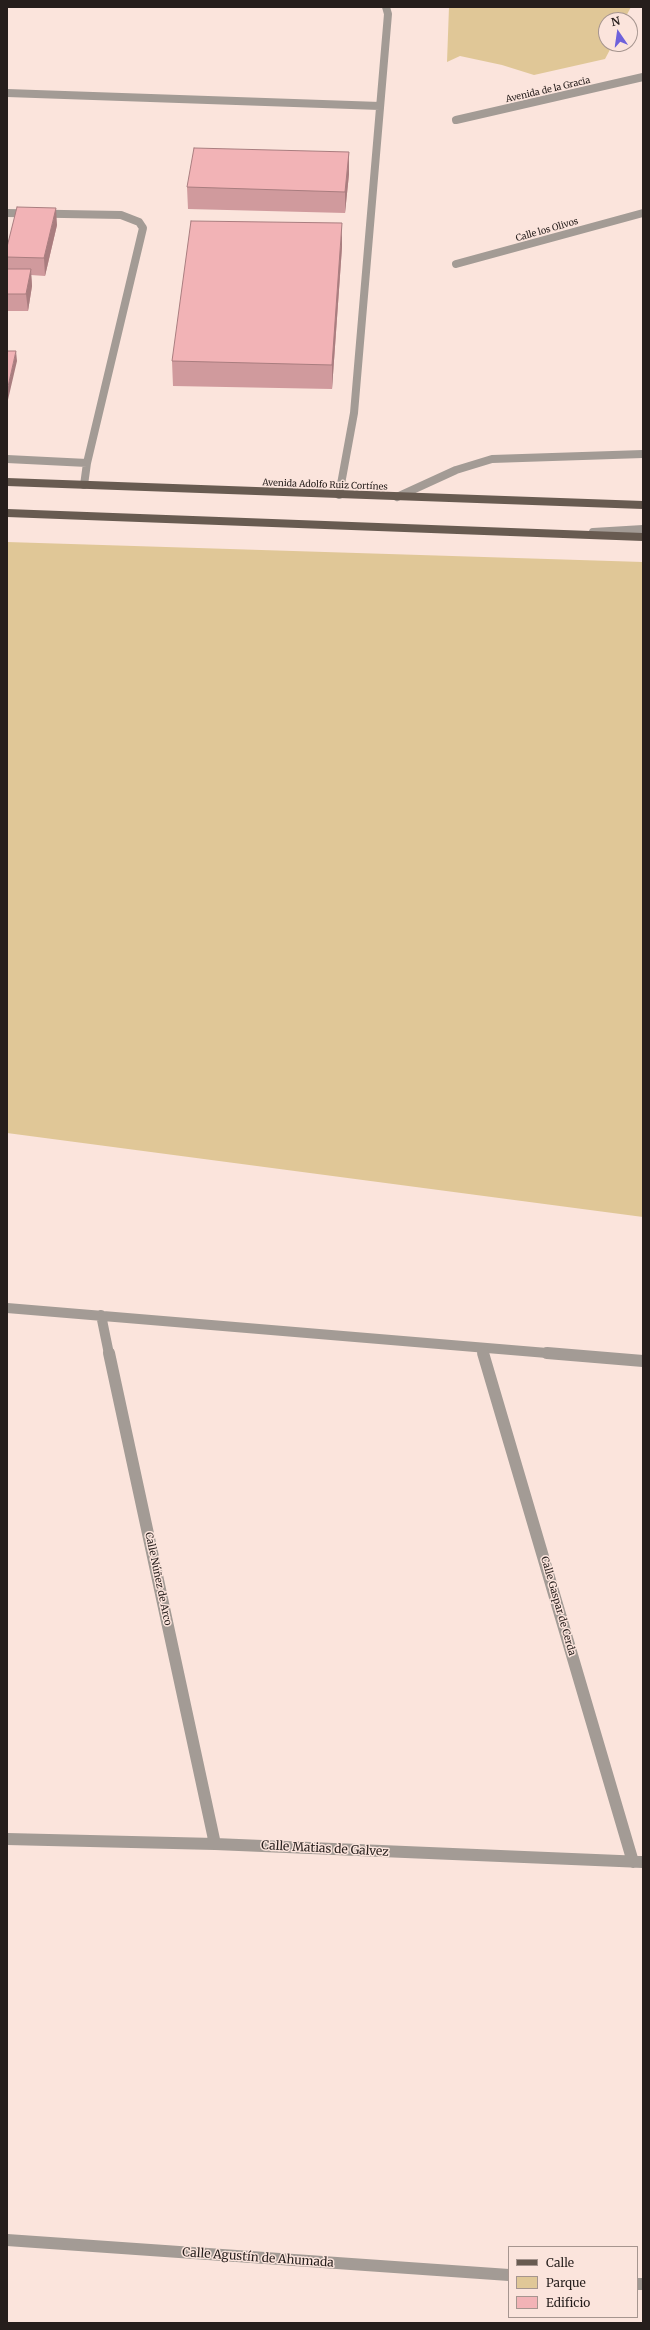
<!DOCTYPE html>
<meta charset="utf-8">
<style>
body{margin:0}
#map{position:relative;width:650px;height:2330px;overflow:hidden;background:#fbe4dc;font-family:Merriweather,serif}
canvas{display:block}
.frame{position:absolute;inset:0;border:8px solid #261e1c;pointer-events:none}
.legend{position:absolute;left:508px;top:2246px;width:130px;height:72px;box-sizing:border-box;background:#fbe4dc;border:1px solid #a6958f;margin:0;padding:5px 7px;list-style:none;font-size:12px;color:#261e1c}
.legend li{display:flex;align-items:center;gap:8px;height:20px}
.legend b{width:20px;border:1px solid #a6958f}
.north{position:absolute;left:598px;top:12px;width:40px;height:40px;box-sizing:border-box;background:#fbe4dc;border:1px solid #a6958f;border-radius:50%;rotate:347deg;font-size:11px;font-weight:700;line-height:16px;text-align:center;color:#261e1c}
.north::after{content:'';display:block;margin:auto;width:14px;height:18px;background:#6e61db;clip-path:polygon(50% 0,100% 100%,50% 72%,0 100%)}
</style>
<div id="map">
<canvas width="650" height="2330"></canvas>
<div class="frame"></div>
<ul class="legend">
<li><b style="height:5px;background:#685b51"></b>Calle</li>
<li><b style="height:11px;background:#e0c797"></b>Parque</li>
<li><b style="height:11px;background:#f2b3b6"></b>Edificio</li>
</ul>
<div class="north">N</div>
</div>
<script>
const c = document.querySelector('canvas').getContext('2d');
c.lineJoin = 'round';
function fillPath(path, color) { c.fillStyle = color; c.fill(path, 'evenodd'); }
const shape = rows => new Path2D(rows.map(r => 'M' + r).join(''));
function trace(path, color, width, dash) { c.strokeStyle = color; c.lineWidth = width; c.lineCap = dash ? 'butt' : 'round'; c.setLineDash(dash || []); c.stroke(path); }
function write(font, color, halo, rows, align = 'center') {
  c.font = font + ' Merriweather,serif'; c.lineWidth = 3; c.setLineDash([]); c.textBaseline = 'middle'; c.strokeStyle = halo; c.fillStyle = color; for (const [text, x, y, turn = 0] of rows) {
    c.save(); c.translate(x, y); c.rotate((+turn || 0) * Math.PI / 180); c.textAlign = isNaN(turn) ? turn : align; if (halo) c.strokeText(text, 0, 0); c.fillText(text, 0, 0); c.restore();
  }
}
const green = shape([
 [449,7,631,7,624,20,606,20,606,44,613,44,605,59,534,75,502,65,460,56,447,62],
 [7,542,643,562,643,1217,7,1133]
]);
const service = shape([
 [7,93,380,106],
 [7,213,121,215,139,222,143,228,87,463],
 [7,459,87,463,84,485],
 [339,495,354,413,388,14,386,7]
]);
const minorFar2 = shape([
 [456,120,643,77],
 [456,264,643,213],
 [397,497,456,470,492,459,643,454],
 [593,532,643,529]
]);
const minorFar1 = shape([
 [7,1308,559,1354],
 [101,1315,109,1354],
 [482,1349,483,1354]
]);
const minor = shape([
 [109,1353,215,1844],
 [483,1353,633,1862],
 [547,1353,643,1361],
 [7,1839,215,1844,643,1862],
 [7,2240,509,2275],
 [637,2284,643,2284]
]);
const primary = shape([
 [7,482,643,505],
 [7,513,643,537]
]);
const wall = shape([
 [349,152,349,174,345,213,188,209,187,187],
 [57,225,45,276,31,275,32,286,28,311,7,311,7,247],
 [342,247,332,389,173,386,172,361]
]);
const shadedWall = shape([
 [349,152,349,174,345,213,345,192],
 [56,208,57,225,45,276,44,258],
 [342,223,342,247,332,389,332,365],
 [31,269,32,286,28,311,26,294],
 [16,351,17,361,7,404,7,391]
]);
const building = shape([
 [194,148,349,152,345,192,187,187,194,148],
 [17,207,56,208,44,258,7,257,7,247,17,207],
 [191,221,342,223,332,365,172,361,191,221],
 [7,269,31,269,26,294,7,294,7,269],
 [7,351,16,351,7,391,7,351]
]);
const farStreetnames = [
 ["Avenida de la Gracia",548,90,-13],
 ["Calle los Olivos",547,230,-16],
 ["Avenida Adolfo Ruiz Cortínes",325,485,2]
];
const streetNames = [
 ["Calle Núñez de Arco",158,1579,78],
 ["Calle Gaspar de Cerda",558,1606,74]
];
const nearStreetnames = [
 ["Calle Matias de Galvez",325,1849,3],
 ["Calle Agustín de Ahumada",258,2258,4]
];
fillPath(green, '#e0c797');
trace(service, '#a39b95', 8);
trace(minorFar2, '#a39b95', 8);
trace(minorFar1, '#a39b95', 10);
trace(minor, '#a39b95', 12);
trace(primary, '#685b51', 8);
fillPath(wall, '#d09a9d');
fillPath(shadedWall, '#a97d7f');
fillPath(building, '#f2b3b6');
trace(building, '#a97d7f', 1);
write('9px', '#261e1c', '#fbe4dc', farStreetnames);
write('10px', '#261e1c', '#fbe4dc', streetNames);
write('12px', '#261e1c', '#fbe4dc', nearStreetnames);
</script>
